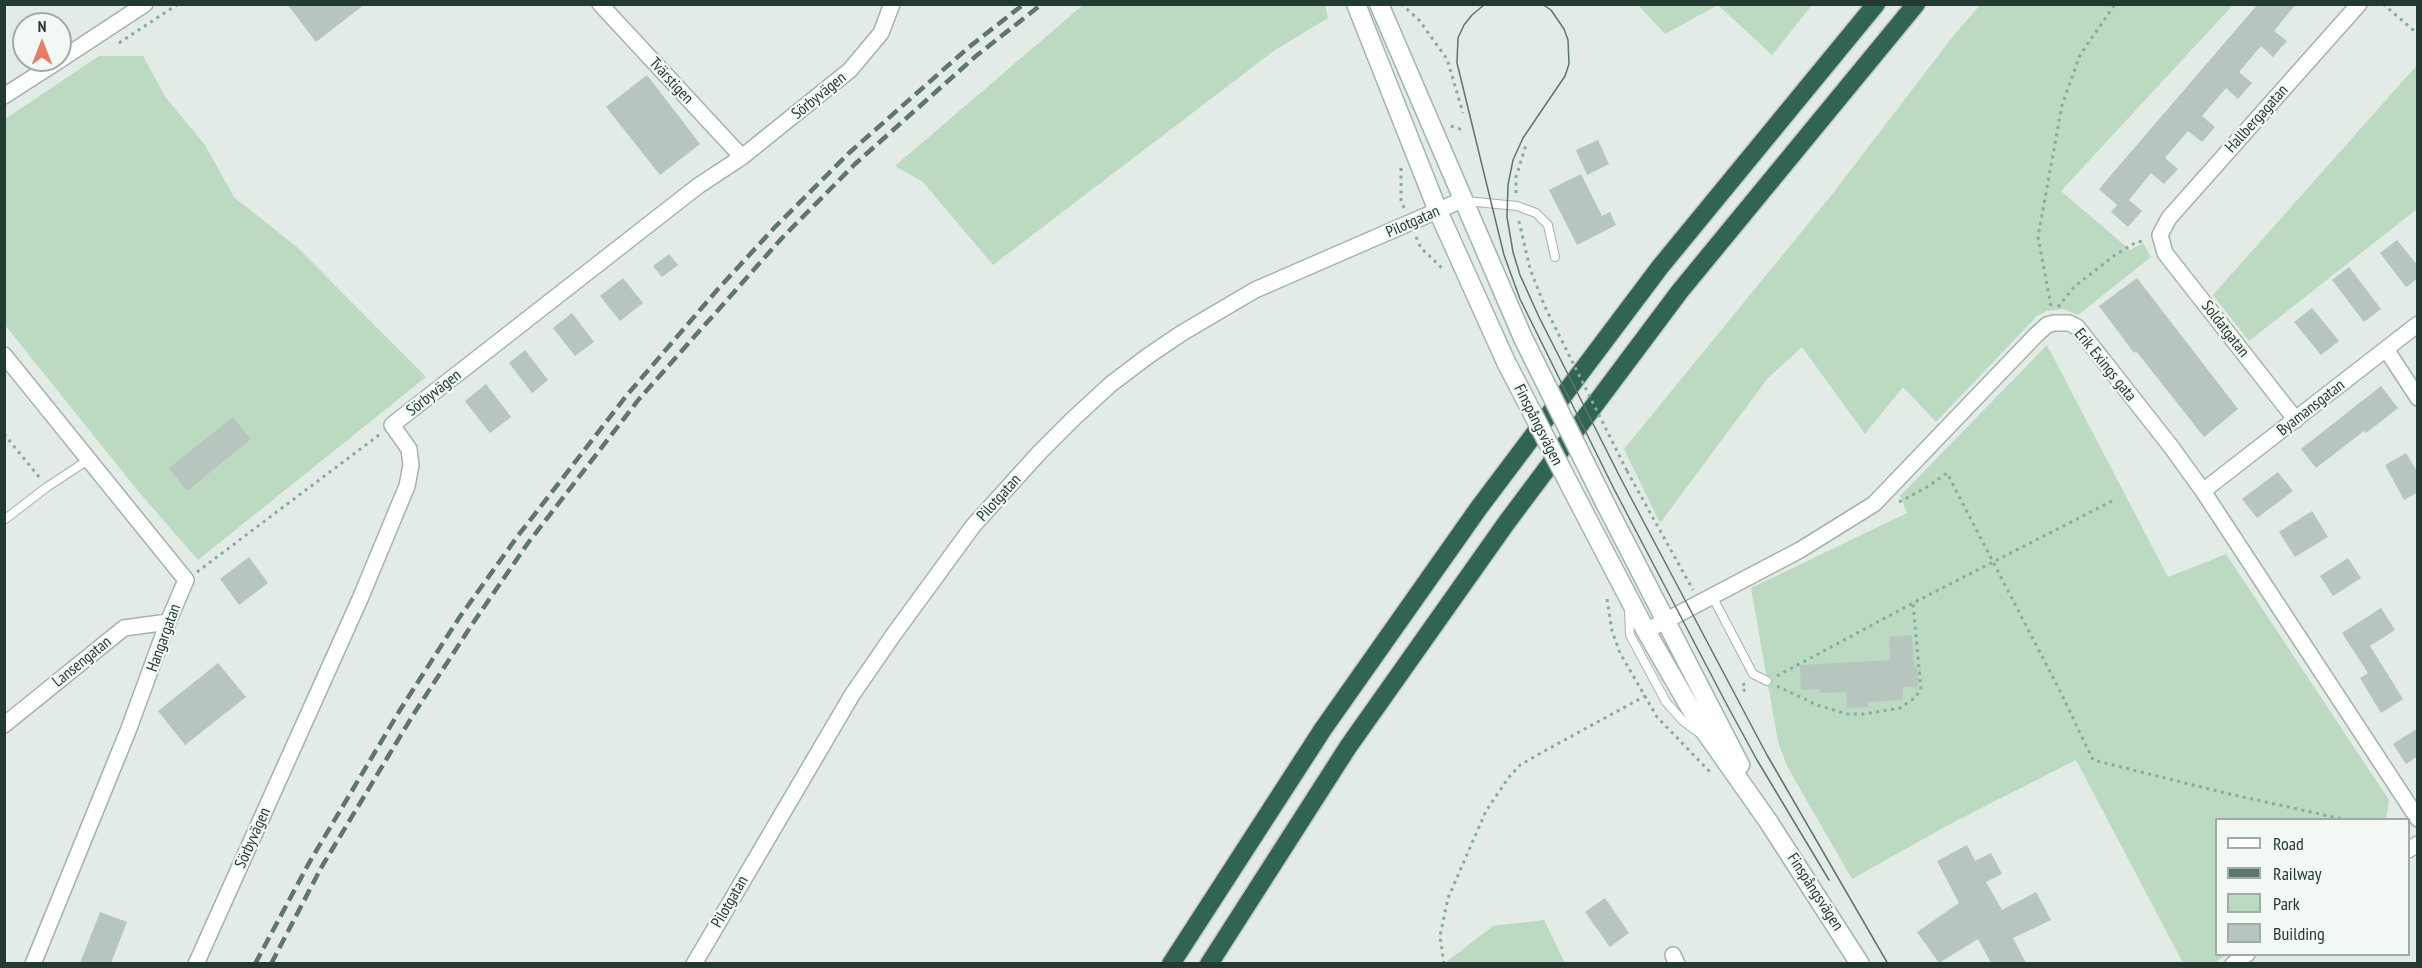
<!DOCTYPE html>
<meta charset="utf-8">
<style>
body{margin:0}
#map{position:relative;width:2422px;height:968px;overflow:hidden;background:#e2ebe6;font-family:"PT Sans Narrow",sans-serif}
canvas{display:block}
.frame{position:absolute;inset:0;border:6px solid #233a32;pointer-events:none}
.legend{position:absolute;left:2215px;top:818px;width:195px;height:138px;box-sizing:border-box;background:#f2f8f4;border:2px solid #9faca6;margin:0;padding:8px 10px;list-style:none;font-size:18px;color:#233a32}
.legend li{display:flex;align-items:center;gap:12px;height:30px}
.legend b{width:30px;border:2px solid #9faca6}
.north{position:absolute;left:12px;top:12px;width:60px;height:60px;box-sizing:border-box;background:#f2f8f4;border:2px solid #9faca6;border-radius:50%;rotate:0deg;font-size:16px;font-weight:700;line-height:24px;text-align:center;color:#233a32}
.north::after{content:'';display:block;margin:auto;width:21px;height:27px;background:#e67c64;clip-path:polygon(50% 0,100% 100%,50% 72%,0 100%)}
</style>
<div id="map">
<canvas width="2422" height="968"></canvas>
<div class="frame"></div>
<ul class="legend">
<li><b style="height:8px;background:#fff"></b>Road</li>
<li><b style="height:8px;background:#5e766e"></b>Railway</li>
<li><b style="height:16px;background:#bcdac2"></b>Park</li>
<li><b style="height:16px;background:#b7c5bf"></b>Building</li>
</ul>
<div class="north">N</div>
</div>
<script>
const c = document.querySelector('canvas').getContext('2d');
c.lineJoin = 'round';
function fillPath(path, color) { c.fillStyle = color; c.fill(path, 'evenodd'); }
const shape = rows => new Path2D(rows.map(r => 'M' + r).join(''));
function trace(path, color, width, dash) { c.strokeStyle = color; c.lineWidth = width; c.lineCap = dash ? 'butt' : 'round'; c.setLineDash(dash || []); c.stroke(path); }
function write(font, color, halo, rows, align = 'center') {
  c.font = font + ' "PT Sans Narrow",sans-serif'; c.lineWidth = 4.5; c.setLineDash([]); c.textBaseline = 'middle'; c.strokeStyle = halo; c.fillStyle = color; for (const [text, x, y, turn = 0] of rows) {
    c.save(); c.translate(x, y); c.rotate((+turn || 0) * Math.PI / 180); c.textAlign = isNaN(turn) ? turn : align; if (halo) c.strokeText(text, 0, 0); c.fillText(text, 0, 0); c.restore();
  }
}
const green = shape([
 [1083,5,1325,5,1328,18,1275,50,993,265,923,182,895,166],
 [1638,5,1812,5,1772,55,1718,5,1665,34],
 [1980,5,2233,5,2061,191,2130,250,2143,243,2151,257,2078,315,2063,309,2047,311,2037,316,1936,422,1903,387,1865,434,1802,347,1768,378,1660,523,1624,449,1830,197,1954,35],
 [99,56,143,56,166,98,205,145,234,197,298,248,426,377,198,560,138,491,5,325,5,119],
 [2417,65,2417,209,2249,341,2213,295],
 [2047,345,2168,577,2226,554,2389,800,2386,819,2216,820,2216,954,2227,955,2213,963,2183,963,2076,760,1952,823,1852,879,1787,766,1778,742,1751,588,1907,513,1900,496],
 [1544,920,1565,963,1445,963,1493,926]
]);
const building = shape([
 [287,4,365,4,316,42],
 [2258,4,2296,4,2274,31,2287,41,2273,57,2261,46,2239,72,2252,83,2238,99,2226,88,2202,116,2215,127,2202,142,2188,131,2165,158,2178,169,2164,184,2151,173,2129,200,2142,211,2128,227,2111,212,2117,205,2099,189],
 [647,75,700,144,660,175,606,107],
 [1598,140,1609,164,1587,175,1576,150],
 [1581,174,1602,216,1610,212,1616,225,1577,245,1549,190],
 [2397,240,2418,266,2418,278,2406,287,2380,253],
 [669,254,678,265,662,277,653,266],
 [2349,267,2381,309,2364,322,2332,280],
 [623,278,643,303,620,321,600,296],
 [2137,278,2238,409,2204,437,2136,351,2134,353,2099,306],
 [2312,308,2339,341,2321,355,2294,322],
 [572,313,594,342,575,356,553,328],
 [525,350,548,380,532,393,509,363],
 [486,384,511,417,490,433,465,401],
 [2381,386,2398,408,2366,433,2364,431,2316,468,2301,449],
 [233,417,251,439,187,491,169,468],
 [2406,453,2418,473,2418,492,2404,500,2385,465],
 [2278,472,2293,491,2257,518,2242,499],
 [2312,511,2328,537,2295,557,2279,532],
 [249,557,268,583,239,605,220,579],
 [2348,558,2361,578,2333,596,2320,576],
 [2381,608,2395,630,2370,646,2403,699,2381,713,2360,678,2368,673,2342,633],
 [1912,635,1914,666,1917,666,1918,687,1903,687,1903,700,1868,702,1868,707,1847,708,1846,692,1820,693,1819,689,1801,690,1800,665,1890,660,1889,637],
 [218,663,246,697,185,745,158,711],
 [2418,728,2418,756,2406,764,2393,744],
 [1967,845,1975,861,1991,853,2002,874,1986,882,2002,910,2036,892,2051,920,2013,938,2026,963,1991,963,1978,939,1939,963,1917,932,1959,903,1937,861],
 [1605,898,1629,933,1610,947,1585,912],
 [100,912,127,922,111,963,80,963]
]);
const path = shape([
 [1401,4,1419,20,1447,59,1463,113],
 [2383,4,2418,34],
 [119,43,178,4],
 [1451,126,1463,130],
 [1401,168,1401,200,1404,208],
 [1516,193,1516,177,1526,145],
 [1519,221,1530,269,1545,307],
 [1416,237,1421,248,1444,270],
 [2051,306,2038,237,2062,105,2080,55,2115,4],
 [2058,307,2074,287,2115,255,2135,243,2146,240],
 [4,434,39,477],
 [1627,471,1693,590],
 [1899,502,1927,487,1947,473,2061,693,2093,760,2225,793,2347,820],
 [197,572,379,435],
 [1607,599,1612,631,1620,653,1657,717,1710,772],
 [1777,676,1913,603],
 [1743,683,1746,689,1743,691],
 [1777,686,1817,705,1847,714,1864,714,1900,708,1912,700,1921,690,1913,603,2116,499],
 [1444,964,1440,936,1448,898,1486,811,1509,777,1520,765,1539,754,1645,696]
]);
const service = shape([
 [1466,201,1517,206,1536,213,1548,225,1555,257],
 [4,520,47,487,88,460],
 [1712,596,1753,674,1767,681],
 [1629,610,1630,635,1666,702,1683,721,1698,732]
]);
const minor = shape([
 [600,4,742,157],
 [60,60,145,4],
 [4,96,60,60],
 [2386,349,2418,398],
 [4,355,186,580,168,622,128,731,33,964],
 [2296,420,2165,253,2160,235,2169,218,2359,4],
 [2203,491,2418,324],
 [1646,631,1800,550,1874,504,2036,335,2047,325,2054,323,2069,323,2077,327,2172,448,2203,491,2418,819],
 [4,725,124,628,168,622],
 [2408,850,2418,844],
 [1673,955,1677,964],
 [196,964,360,599,407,486,411,465,409,449,392,425,698,186,742,157,850,70,881,33,892,4],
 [694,964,852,695,894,634,973,526,1039,453,1073,419,1111,384,1148,356,1182,333,1255,290,1462,200],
 [2233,964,2247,954]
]);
const secondary = shape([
 [1356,4,1438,211,1506,362],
 [1379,4,1523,338],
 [1605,503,1740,765],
 [1590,524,1646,631,1699,723,1768,821,1860,964]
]);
const motorway = shape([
 [1171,964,1323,729,1478,509,1660,267,1876,4],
 [1209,964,1348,747,1507,522,1680,291,1916,4]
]);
const tram = shape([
 [1485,4,1472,15,1464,25,1458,38,1457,63,1504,255,1520,299,1614,489,1727,705,1757,760,1829,880],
 [1542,4,1551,10,1564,29,1568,40,1569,64,1565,76,1523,138,1513,160,1508,185,1507,217,1513,252,1520,275,1539,317,1621,479,1767,755,1888,964]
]);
const rail = shape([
 [255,964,309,863,400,710,459,618,517,537,627,395,718,289,775,227,849,153,969,47,1024,4],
 [271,964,321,868,413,715,473,623,528,543,639,399,782,238,855,164,976,56,1042,4]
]);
const pathBridge = shape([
 [1545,307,1627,471]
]);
const secondaryBridge = shape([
 [1523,338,1605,503],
 [1506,362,1590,524]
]);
const streetNames = [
 ["Tvärstigen",671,81,47],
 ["Sörbyvägen",819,96,-39],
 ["Hallbergagatan",2257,119,-48],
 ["Pilotgatan",1413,222,-24],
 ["Soldatgatan",2225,329,52],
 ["Erik Exings gata",2105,365,51],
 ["Sörbyvägen",434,393,-38],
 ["Byamansgatan",2311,408,-38],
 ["Finspångsvägen",1538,425,63],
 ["Pilotgatan",999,498,-48],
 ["Hangargatan",164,638,-70],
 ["Lansengatan",82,662,-39],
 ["Sörbyvägen",253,838,-66],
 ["Finspångsvägen",1815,892,57],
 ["Pilotgatan",730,902,-60]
];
fillPath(green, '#bcdac2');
fillPath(building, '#b7c5bf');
trace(service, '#a5b2ac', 10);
trace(minor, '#a5b2ac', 18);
trace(secondary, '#a1b5ad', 21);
trace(motorway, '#c1c8c6', 21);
trace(path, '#85ac9d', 3, [3, 4.5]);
trace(service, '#fff', 8);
trace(minor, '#fff', 15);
trace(secondary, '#fff', 18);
trace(motorway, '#326456', 18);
trace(tram, '#5e766e', 1.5);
trace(rail, '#5e766e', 4.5, [12, 6]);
trace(secondaryBridge, '#a1b5ad', 21, []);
trace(pathBridge, '#85ac9d', 3, [3, 4.5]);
trace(secondaryBridge, '#fff', 18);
write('16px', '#233a32', '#f2f8f4', streetNames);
</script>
